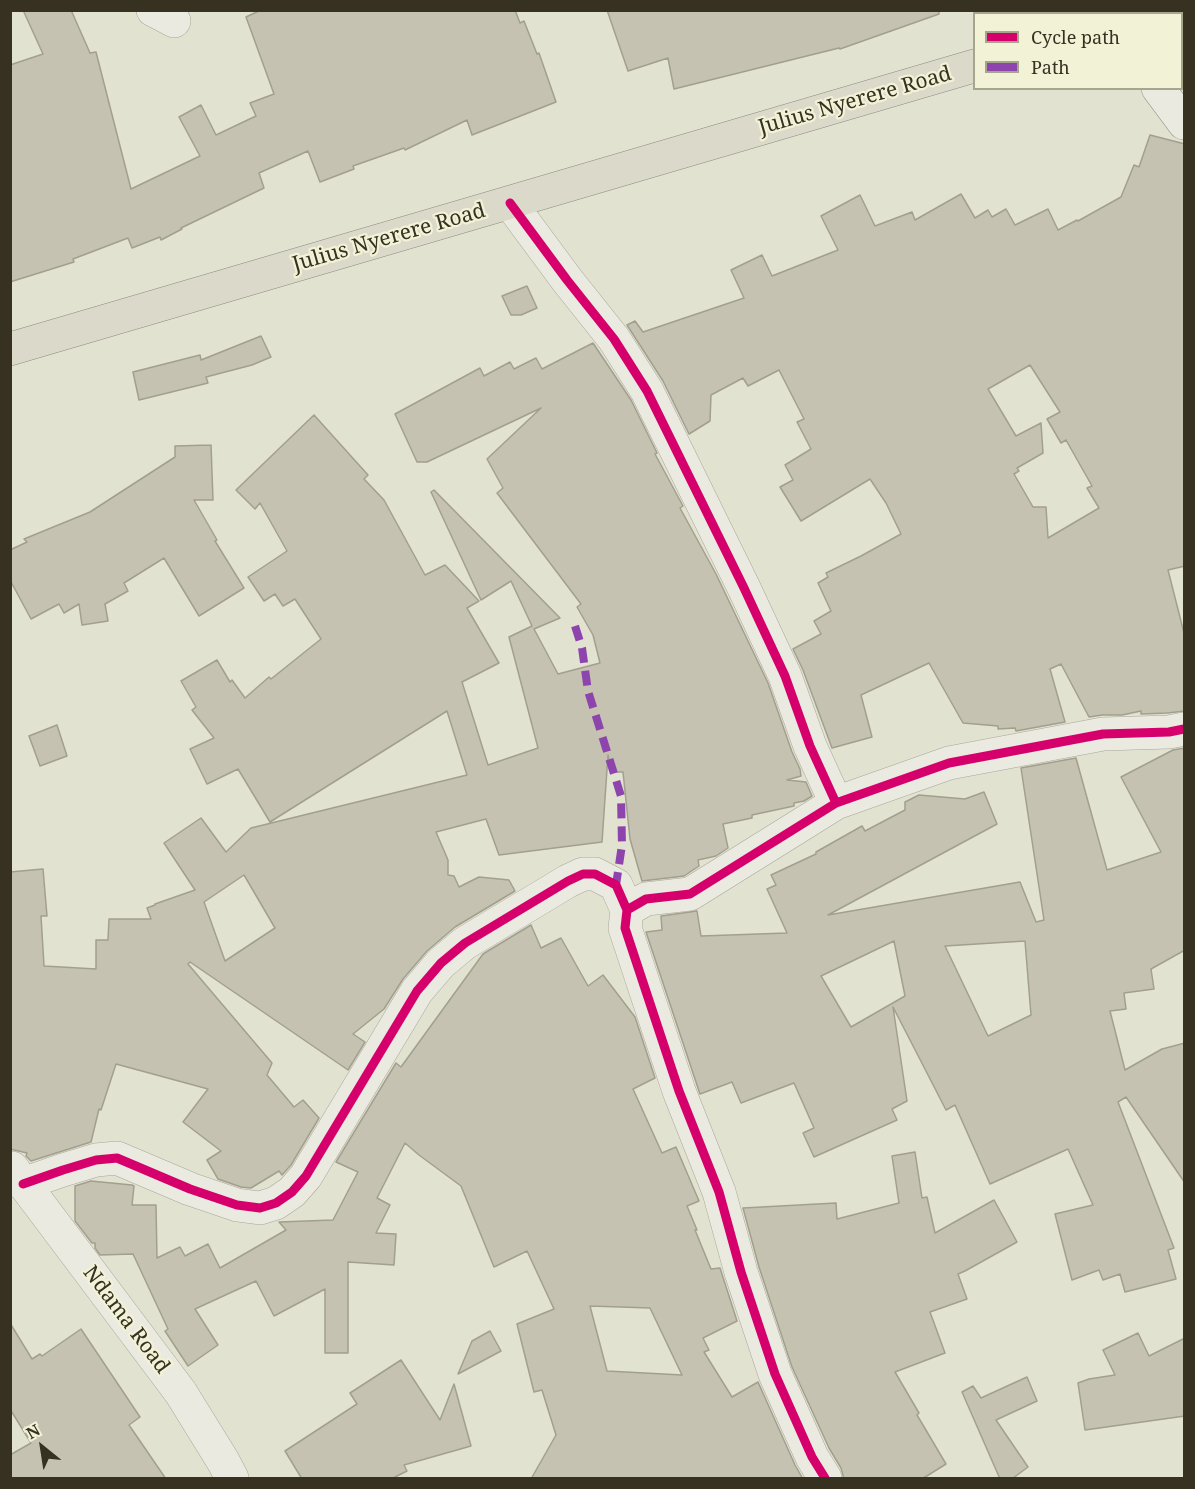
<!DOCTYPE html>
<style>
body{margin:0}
#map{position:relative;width:1195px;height:1489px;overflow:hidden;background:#e2e2d0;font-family:"Noto Serif",serif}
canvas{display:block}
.frame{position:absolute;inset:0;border:12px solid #363121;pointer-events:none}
.legend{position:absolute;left:973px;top:12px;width:210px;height:78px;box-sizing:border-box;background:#f2f2d7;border:2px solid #a7a58e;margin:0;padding:8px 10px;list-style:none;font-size:18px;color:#363121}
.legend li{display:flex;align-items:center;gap:12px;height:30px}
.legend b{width:30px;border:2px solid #a7a58e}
.north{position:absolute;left:12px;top:1417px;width:60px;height:60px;-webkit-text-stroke:4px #f2f2d7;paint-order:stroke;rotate:330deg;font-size:16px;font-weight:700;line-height:24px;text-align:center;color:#363121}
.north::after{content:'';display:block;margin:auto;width:21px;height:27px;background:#363121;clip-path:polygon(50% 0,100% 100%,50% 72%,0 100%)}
</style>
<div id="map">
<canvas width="1195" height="1489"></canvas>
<div class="frame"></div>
<ul class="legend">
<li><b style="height:8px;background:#d6006c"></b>Cycle path</li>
<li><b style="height:8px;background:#8e44ad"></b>Path</li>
</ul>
<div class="north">N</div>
</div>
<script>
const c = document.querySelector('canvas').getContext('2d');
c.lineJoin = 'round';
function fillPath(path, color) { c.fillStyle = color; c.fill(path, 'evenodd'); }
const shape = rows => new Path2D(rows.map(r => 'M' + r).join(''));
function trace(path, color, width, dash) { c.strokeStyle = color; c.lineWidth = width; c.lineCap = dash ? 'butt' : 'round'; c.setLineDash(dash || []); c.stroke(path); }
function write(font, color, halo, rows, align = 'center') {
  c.font = font + ' "Noto Serif",serif'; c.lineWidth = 4.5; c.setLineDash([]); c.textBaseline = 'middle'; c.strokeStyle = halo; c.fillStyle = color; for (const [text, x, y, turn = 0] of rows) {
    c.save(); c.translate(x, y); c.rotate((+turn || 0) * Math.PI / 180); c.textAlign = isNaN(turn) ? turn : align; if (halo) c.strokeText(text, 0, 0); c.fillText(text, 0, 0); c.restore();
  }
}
const building = shape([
 [23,10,71,10,90,53,96,52,131,189,200,156,179,117,201,105,216,135,256,116,250,103,274,94,246,17,261,10,515,10,520,23,524,21,537,54,539,53,556,102,472,135,467,120,405,150,404,148,353,166,354,169,320,182,308,151,259,173,264,188,181,228,182,229,161,240,160,237,132,248,128,238,73,259,74,262,10,282,10,65,43,54,23,10],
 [607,10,939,10,939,14,840,49,839,48,674,89,668,58,628,71,607,10],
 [1150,135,1185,144,1185,566,1168,570,1185,637,1185,711,1167,713,1141,714,1141,711,1122,715,1102,715,1089,717,1061,664,1050,669,1065,722,1016,731,1015,728,998,729,998,726,963,723,929,663,861,695,872,737,832,748,803,670,793,649,821,634,814,621,831,611,818,583,828,577,826,573,861,556,901,534,886,503,870,479,801,521,780,487,793,480,785,465,811,449,797,422,804,419,779,370,748,386,743,378,711,395,710,421,689,434,663,381,627,325,635,321,643,332,744,298,731,270,762,255,772,276,838,250,821,216,860,195,875,226,912,212,915,220,961,194,975,218,988,210,992,217,1006,209,1015,225,1048,209,1058,230,1077,220,1078,221,1121,197,1134,165,1139,167,1150,135],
 [1030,365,1060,412,1047,419,1061,443,1066,440,1092,486,1087,488,1099,508,1048,538,1046,507,1033,507,1014,474,1019,471,1017,468,1043,453,1041,423,1016,436,988,389,1030,365],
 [527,286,537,308,521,315,511,315,502,296,527,286],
 [261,336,271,357,252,365,206,377,208,383,139,400,133,372,200,355,201,360,261,336],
 [593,343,631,400,657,453,655,454,683,506,680,508,716,574,768,683,792,752,800,769,801,776,787,780,806,782,812,796,804,801,794,803,794,806,752,815,752,818,723,824,728,848,716,856,698,860,699,866,684,876,642,881,630,839,623,772,612,772,608,755,602,842,499,855,486,819,436,832,448,860,448,875,454,876,459,887,479,877,509,880,515,891,455,927,427,951,403,979,384,1009,353,1034,365,1042,348,1070,190,962,188,964,272,1063,267,1075,294,1107,303,1100,319,1118,291,1165,282,1175,279,1171,251,1188,241,1187,218,1179,207,1160,221,1151,183,1122,208,1089,116,1064,101,1110,99,1109,91,1142,31,1161,26,1156,27,1153,10,1149,10,872,43,869,47,916,41,916,44,966,96,969,96,940,108,940,109,919,151,919,147,908,155,905,155,904,195,890,164,843,201,818,226,852,251,828,467,775,447,711,270,822,238,769,207,784,190,749,214,738,192,710,196,707,181,681,217,660,230,682,232,680,245,698,269,677,271,679,321,639,295,599,283,606,275,594,264,601,248,577,287,551,260,503,255,509,236,490,314,415,368,475,364,479,384,500,425,575,445,565,479,601,467,608,499,663,462,682,488,765,538,748,509,637,532,626,511,581,481,600,431,492,434,490,560,618,534,629,558,674,600,663,593,635,577,607,581,604,497,493,503,488,487,459,541,408,427,462,417,462,395,414,480,368,484,376,510,362,514,369,536,358,542,369,593,343],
 [244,875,275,928,225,961,204,902,244,875],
 [211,445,213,500,194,500,217,540,215,541,244,588,199,616,164,558,124,583,128,591,105,604,108,621,82,625,79,604,64,613,59,604,31,619,10,580,10,550,27,542,24,539,90,512,175,457,175,446,211,445],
 [57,725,67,756,40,766,29,736,57,725],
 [1185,748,1185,950,1151,969,1154,989,1124,993,1126,1009,1110,1011,1125,1070,1162,1049,1185,1043,1185,1183,1126,1097,1118,1102,1174,1248,1168,1250,1176,1279,1125,1292,1120,1274,1103,1280,1099,1270,1072,1280,1055,1214,1093,1205,1068,1149,990,1184,955,1105,946,1110,893,1007,907,1101,892,1109,897,1120,814,1157,803,1133,814,1128,794,1083,741,1103,732,1082,700,1094,646,932,662,930,661,916,697,911,701,936,787,933,767,889,776,885,771,875,816,854,816,852,862,826,865,831,905,810,905,802,919,795,965,799,984,792,997,824,828,915,1020,882,1036,922,1044,920,1021,768,1076,758,1107,870,1161,852,1121,777,1173,750,1185,748],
 [894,941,905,996,851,1027,821,976,894,941],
 [1025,941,1031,1015,988,1036,945,946,1025,941],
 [531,925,541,948,561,938,588,986,603,975,635,1017,655,1078,633,1089,662,1153,676,1147,699,1201,687,1206,697,1230,695,1230,711,1269,720,1268,737,1321,703,1338,709,1350,704,1352,732,1397,758,1382,795,1465,803,1479,531,1479,556,1435,542,1390,534,1392,517,1324,554,1309,527,1251,494,1267,461,1186,419,1155,405,1143,377,1198,390,1205,376,1233,396,1234,394,1265,348,1262,348,1353,325,1353,325,1289,274,1316,256,1281,195,1309,218,1345,188,1366,165,1331,168,1329,133,1254,100,1255,95,1248,95,1243,92,1243,75,1221,75,1186,91,1181,132,1185,134,1186,132,1205,156,1205,157,1258,180,1247,185,1256,208,1244,220,1268,286,1230,279,1222,333,1220,358,1172,336,1162,396,1063,401,1067,483,954,531,925],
 [590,1306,650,1308,682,1375,607,1371,590,1306],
 [915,1152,922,1198,927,1197,935,1233,994,1200,1017,1242,965,1271,958,1274,967,1299,930,1312,945,1353,895,1372,919,1413,917,1415,946,1464,922,1479,844,1479,841,1468,829,1448,792,1367,759,1267,743,1208,836,1203,837,1219,899,1203,892,1156,915,1152],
 [10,1323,32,1359,40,1354,42,1356,81,1329,140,1417,129,1425,166,1479,10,1479,10,1455,31,1443,10,1409,10,1323],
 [490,1331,501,1351,458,1374,472,1341,490,1331],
 [1138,1333,1149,1356,1185,1338,1185,1416,1085,1430,1078,1383,1089,1379,1115,1375,1103,1350,1138,1333],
 [401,1360,440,1420,454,1384,471,1446,404,1465,407,1471,391,1479,302,1479,285,1451,357,1404,350,1393,401,1360],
 [1027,1377,1037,1401,996,1420,1028,1467,1012,1479,1000,1479,962,1392,973,1386,981,1398,1027,1377]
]);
const minor = shape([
 [153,10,174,21],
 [1042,10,1044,14],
 [510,203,567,280,614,339,647,391,744,588,785,676,810,746,836,803],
 [12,1168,181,1393,223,1461,232,1478],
 [23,1184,63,1170,96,1160,117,1158,190,1189,237,1205,260,1208,276,1203,292,1192,306,1176,417,991,441,963,465,943,568,881,583,874,595,874,616,885,627,910],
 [825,1478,812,1457,775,1374,741,1272,719,1192,679,1091,625,928,627,910,646,899,690,894,836,803,949,763,1103,734,1169,732,1184,729]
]);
const secondary = shape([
 [1158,88,1184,123]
]);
const trunk = shape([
 [1154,14,1164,10],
 [10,349,974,66]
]);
const quiet = shape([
 [575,626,582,648,588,691,621,796,622,845,616,885]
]);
const cycleway = shape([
 [510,203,567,280,614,339,647,391,744,588,785,676,810,746,836,803],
 [23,1184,63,1170,96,1160,117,1158,190,1189,237,1205,260,1208,276,1203,292,1192,306,1176,417,991,441,963,465,943,568,881,583,874,595,874,616,885,627,910],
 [825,1478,812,1457,775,1374,741,1272,719,1192,679,1091,625,928,627,910,646,899,690,894,836,803,949,763,1103,734,1169,732,1184,729]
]);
const streetNames = [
 ["Julius Nyerere Road",855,101,-16],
 ["Julius Nyerere Road",389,238,-16],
 ["Ndama Road",126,1320,53]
];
fillPath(building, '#c5c2b1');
trace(building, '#a29f8f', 1.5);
trace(minor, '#a8a798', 34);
trace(secondary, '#979688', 34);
trace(trunk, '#8d8c7f', 34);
trace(minor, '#eaeae0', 33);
trace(secondary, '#eaeae0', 33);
trace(trunk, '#dbdaca', 33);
trace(quiet, '#8e44ad', 8, [15, 8]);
trace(cycleway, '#d6006c', 9);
write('21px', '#363121', '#f2f2d7', streetNames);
</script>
